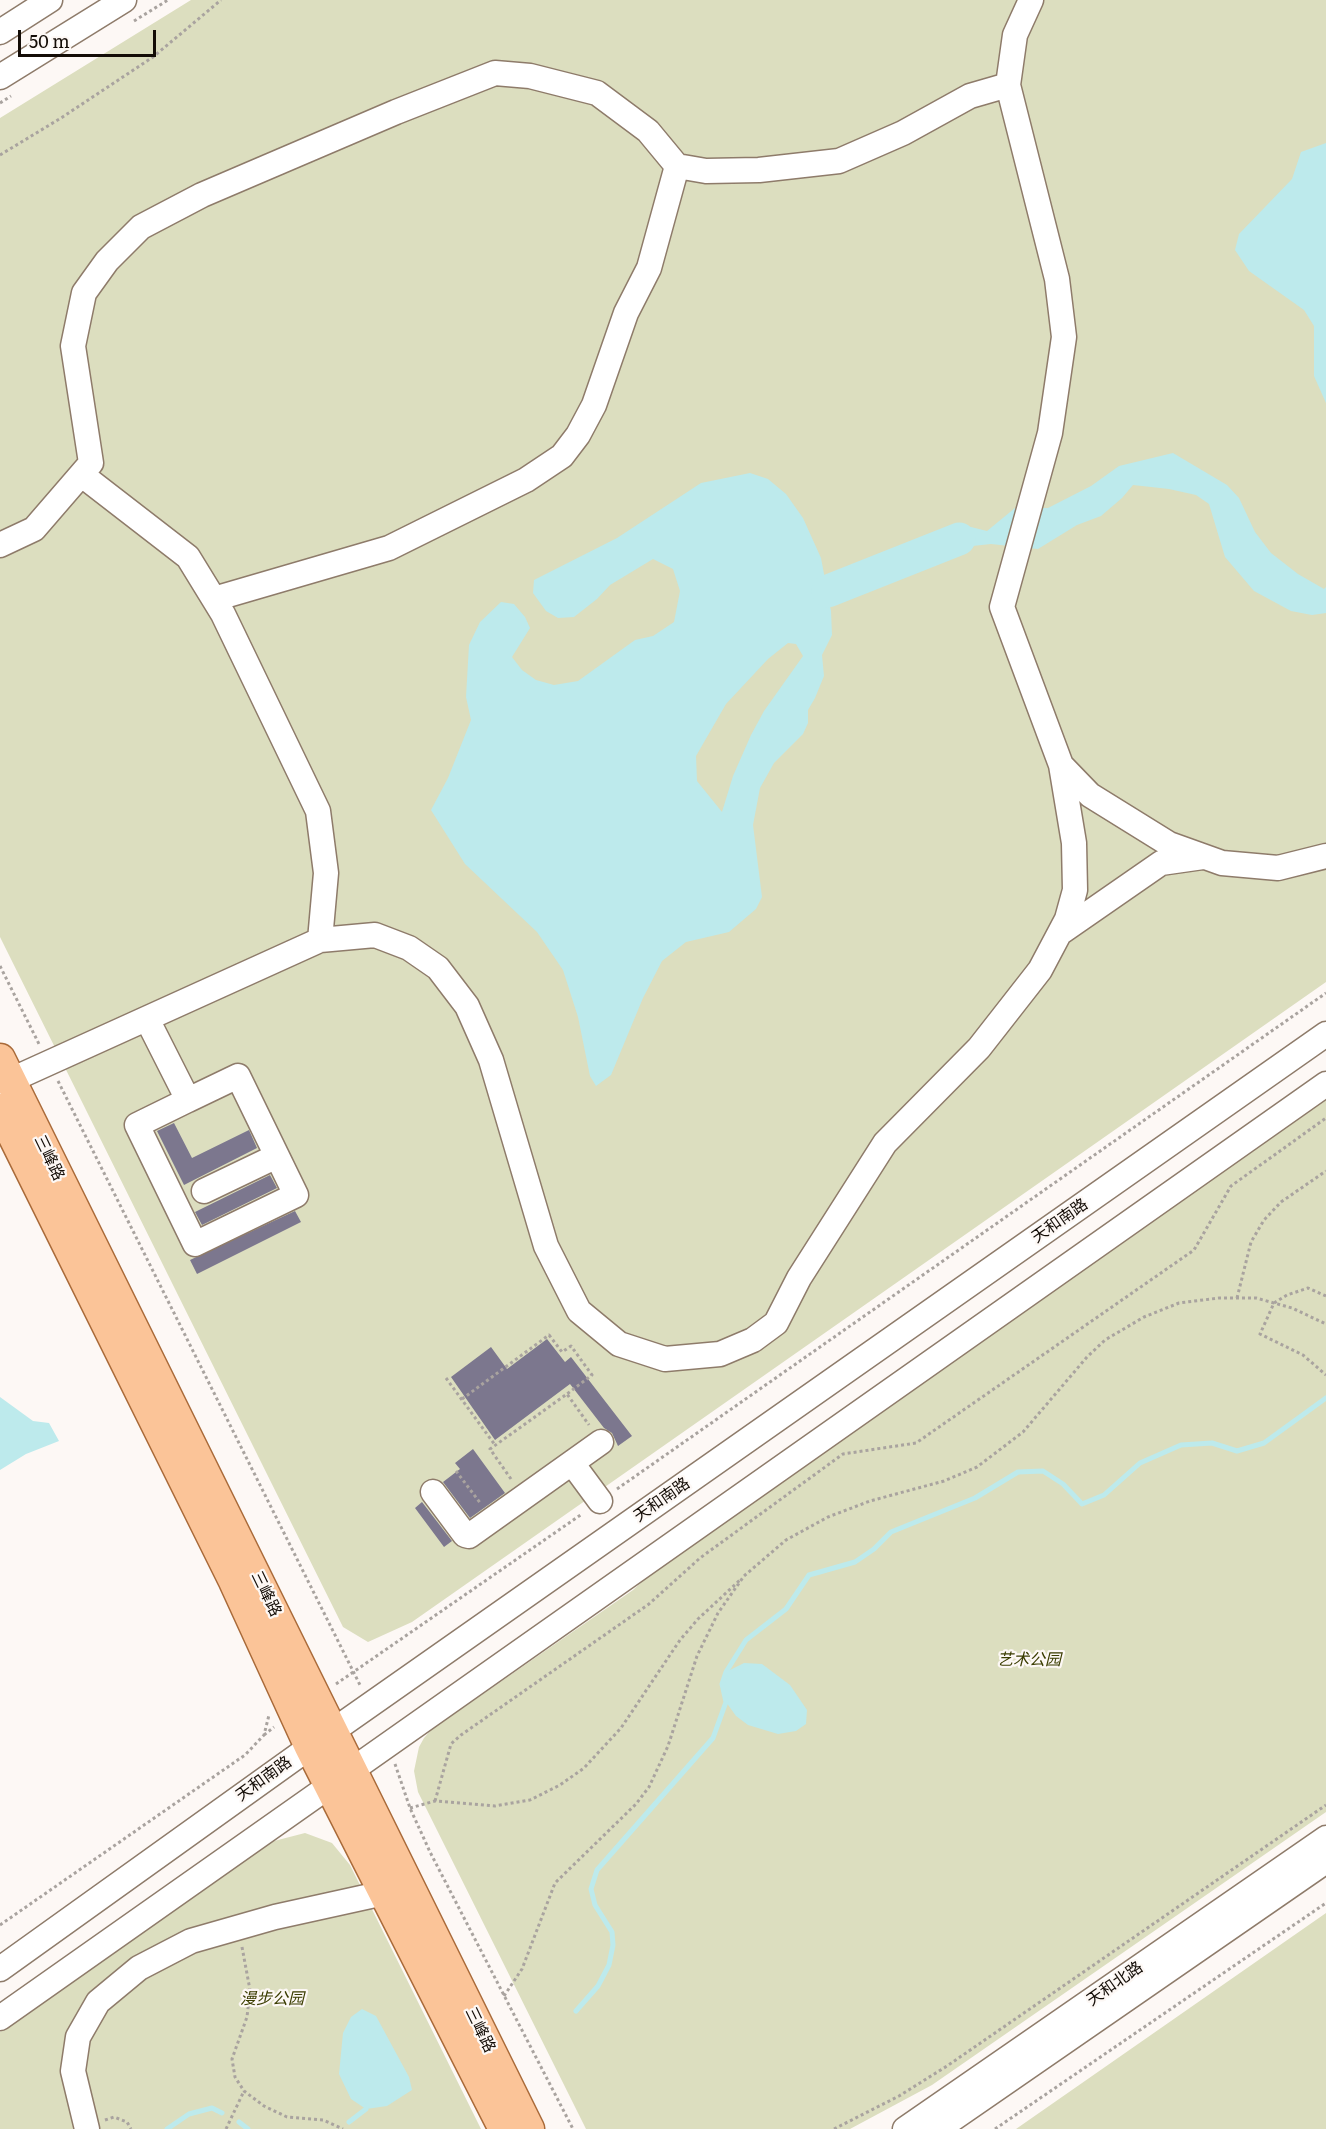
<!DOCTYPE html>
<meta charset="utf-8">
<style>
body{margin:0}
#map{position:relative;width:1326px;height:2129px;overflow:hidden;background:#fdf8f5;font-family:Literata,serif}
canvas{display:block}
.scale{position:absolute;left:18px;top:30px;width:138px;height:27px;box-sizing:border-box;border:3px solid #140d07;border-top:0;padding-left:8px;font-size:18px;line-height:21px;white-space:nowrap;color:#140d07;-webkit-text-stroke:4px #fdf8f5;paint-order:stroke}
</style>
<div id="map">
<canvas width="1326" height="2129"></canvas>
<div class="scale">50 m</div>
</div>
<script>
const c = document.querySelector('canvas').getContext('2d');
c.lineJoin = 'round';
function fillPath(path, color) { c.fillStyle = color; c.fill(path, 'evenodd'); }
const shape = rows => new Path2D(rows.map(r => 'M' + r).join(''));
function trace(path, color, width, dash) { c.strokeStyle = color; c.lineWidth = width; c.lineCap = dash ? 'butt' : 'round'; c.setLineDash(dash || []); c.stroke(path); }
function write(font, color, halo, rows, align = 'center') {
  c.font = font + ' Literata,"Noto Sans SC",serif'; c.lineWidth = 4.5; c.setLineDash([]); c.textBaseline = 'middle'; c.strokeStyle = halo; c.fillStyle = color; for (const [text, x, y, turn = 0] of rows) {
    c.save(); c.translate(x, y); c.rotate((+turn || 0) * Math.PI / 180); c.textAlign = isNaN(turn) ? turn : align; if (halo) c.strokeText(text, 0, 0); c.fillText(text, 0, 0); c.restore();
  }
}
const green = shape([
 [191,0,1326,0,1326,982,412,1622,368,1642,343,1627,0,937,0,118],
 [1326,1091,1326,1812,932,2085,850,2129,586,2129,418,1792,414,1771,419,1747,424,1738,431,1730,633,1590,682,1544],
 [305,1833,332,1843,350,1865,481,2129,0,2129,0,2032,262,1848,274,1841],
 [1326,1913,1326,2129,1016,2129]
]);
const water = shape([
 [1326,143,1326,403,1314,376,1314,326,1304,310,1249,271,1235,250,1239,234,1292,179,1301,152],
 [1173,453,1227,485,1239,498,1255,532,1271,553,1298,574,1324,589,1326,587,1326,613,1312,615,1291,611,1254,591,1225,557,1209,504,1196,495,1169,489,1133,485,1122,498,1101,516,1077,525,1038,549,991,544,963,547,956,533,967,526,987,531,1015,508,1048,508,1091,486,1119,466],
 [750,473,768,479,786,494,803,518,821,558,831,611,832,635,822,655,824,676,815,698,808,710,808,723,803,734,774,763,760,788,753,825,762,897,756,909,729,932,686,942,662,961,643,998,611,1075,596,1086,590,1076,578,1017,563,970,537,932,465,864,431,810,448,778,471,720,466,697,469,645,480,622,501,602,514,604,525,617,530,628,512,657,522,670,536,680,554,685,578,681,635,640,653,636,674,622,680,591,673,569,653,559,610,585,597,599,574,617,558,618,546,611,533,593,534,580,617,538,701,483],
 [788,643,796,644,803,656,764,711,751,735,733,776,722,812,697,781,696,756,726,704,768,659],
 [0,1397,33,1421,49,1423,59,1441,26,1454,0,1470],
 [744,1663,762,1664,790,1685,807,1710,806,1724,796,1731,778,1734,748,1725,736,1716,726,1702,722,1684,726,1672],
 [362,2009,376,2016,409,2077,412,2090,387,2106,366,2109,351,2099,339,2074,343,2033,351,2017]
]);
const stream = shape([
 [576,2011,598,1986,609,1965,613,1945,612,1932,595,1905,591,1889,597,1870,713,1738,726,1702,722,1684,726,1672,746,1640,786,1609,809,1575,855,1562,874,1549,891,1532,975,1498,1018,1472,1043,1471,1063,1484,1082,1504,1104,1495,1140,1463,1181,1445,1212,1443,1237,1451,1264,1443,1326,1398],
 [239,2122,248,2129],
 [349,2122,366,2109],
 [167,2129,189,2114,212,2108,222,2113]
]);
const river = shape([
 [828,591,959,539]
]);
const building = shape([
 [174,1123,192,1158,249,1130,257,1148,184,1185,157,1131],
 [270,1175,277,1188,202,1225,195,1212],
 [295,1211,301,1222,197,1274,190,1260],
 [547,1339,565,1362,571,1357,632,1436,618,1446,612,1433,604,1428,570,1384,495,1440,451,1377,491,1347,507,1369],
 [473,1449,505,1493,470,1518,443,1482,460,1469,455,1463],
 [422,1502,452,1541,444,1547,415,1508]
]);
const path = shape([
 [134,21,168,0],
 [0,103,11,96],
 [0,155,61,118,153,57,221,0],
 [0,966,40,1046],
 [58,1081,361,1687],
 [1326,1296,1308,1288,1287,1295,1274,1303,1260,1334,1303,1355,1326,1375],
 [1237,1298,1251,1242,1264,1220,1281,1202,1326,1171],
 [446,1378,495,1445],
 [462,1399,549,1335,562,1352,571,1346,592,1375,567,1394],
 [456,1471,481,1504],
 [511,1479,490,1449,567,1394,589,1425],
 [617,1489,1326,993],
 [336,1684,582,1514],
 [264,1735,274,1727],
 [395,1764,410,1808,430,1852,573,2129],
 [435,1801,451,1744,461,1735,649,1604,700,1558,843,1454,916,1443,1194,1250,1231,1186,1326,1118],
 [410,1808,435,1801,495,1806,530,1800,560,1785,584,1768,621,1728,680,1640,698,1619,740,1580],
 [0,1925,245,1755,264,1735,269,1715],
 [242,1947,250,1990,247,2017,232,2059,235,2077,244,2091,264,2106,287,2117,323,2120,343,2129],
 [504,1996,522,1969,555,1883,636,1804,649,1787,668,1746,697,1656,718,1613,744,1576,786,1540,828,1517,870,1501,944,1481,977,1467,1023,1432,1087,1357,1105,1340,1144,1317,1179,1303,1219,1298,1256,1298,1292,1308,1326,1324],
 [105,2120,114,2117,127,2122,131,2129],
 [226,2129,244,2091],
 [834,2129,899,2096,947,2066,1326,1805],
 [995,2129,1326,1903]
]);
const minor = shape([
 [1031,0,1015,35,1008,85,1057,279,1064,337,1050,433,1002,607,1061,765,1090,795,1169,844,1222,863,1278,868,1326,856],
 [0,32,50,0],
 [0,77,124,0],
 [82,475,188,557,223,614,318,811,326,873,320,940],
 [0,545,34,529,91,463,73,346,84,293,107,261,141,227,202,195,396,112,495,73,530,76,597,93,648,131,677,166,706,171,759,170,839,161,903,133,970,96,1008,85],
 [214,599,389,548,526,480,562,456,578,435,594,405,626,313,649,268,677,166],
 [1060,933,1161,863,1203,857],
 [147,1019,188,1100,137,1125,195,1244,296,1195,238,1076,188,1100],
 [0,1085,320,940,375,935,409,948,438,968,467,1006,491,1060,546,1246,579,1311,619,1344,665,1359,720,1354,753,1340,776,1323,799,1278,885,1143,979,1048,1040,970,1067,919,1075,890,1074,843,1061,765],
 [204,1191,277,1156],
 [572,1463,600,1501],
 [433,1492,465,1535,469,1536,601,1442],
 [0,1969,310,1747,1326,1034],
 [0,2018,1326,1084],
 [87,2129,73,2071,78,2037,98,2002,139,1968,191,1941,275,1917,384,1893],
 [905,2129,1326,1838],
 [938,2129,1326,1861]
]);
const major = shape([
 [0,1059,529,2129],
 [0,1109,233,1579,310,1747,504,2129]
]);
const streetNames = [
 ["三峰路",49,1158,64],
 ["天和南路",1060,1221,-35],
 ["天和南路",662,1500,-35],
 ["三峰路",266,1594,64],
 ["天和南路",264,1779,-36],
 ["天和北路",1115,1984,-35],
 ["三峰路",480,2030,64]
];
const parkNames = [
 ["艺术公园",1029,1660],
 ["漫步公园",272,1999]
];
fillPath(green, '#dcdebf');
fillPath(water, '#bdeaec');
trace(stream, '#bdeaec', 5);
trace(river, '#bdeaec', 33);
fillPath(building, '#7c778e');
trace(minor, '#8e7b6a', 27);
trace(major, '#a96a39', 33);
trace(path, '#a9a39f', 3, [3, 3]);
trace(minor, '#fff', 24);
trace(major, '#fbc498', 30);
write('16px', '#140d07', '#fdf8f5', streetNames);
write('italic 16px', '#3b3d01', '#fdf8f5', parkNames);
</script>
